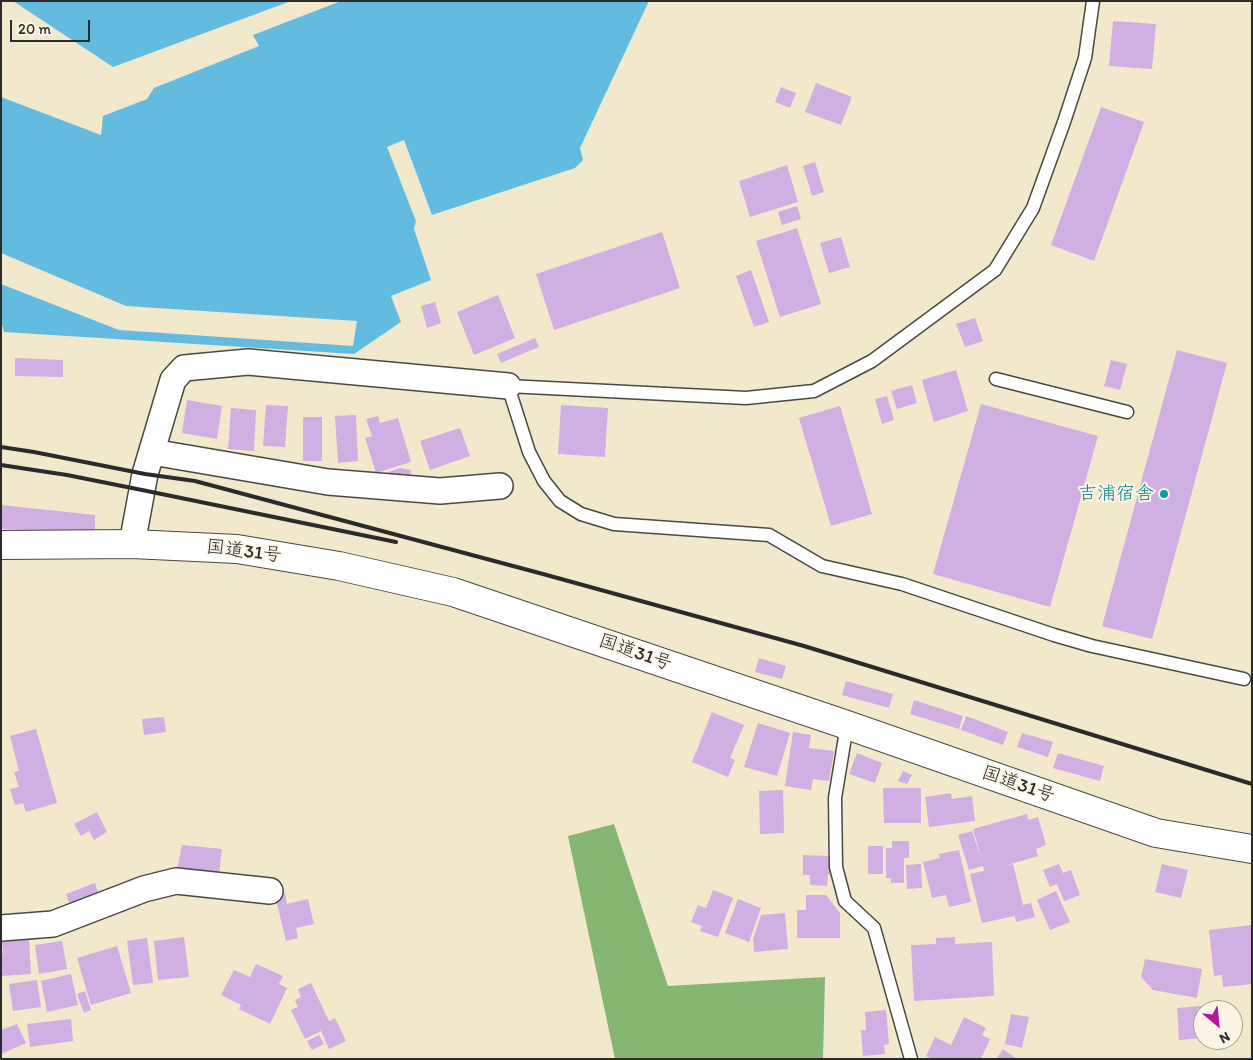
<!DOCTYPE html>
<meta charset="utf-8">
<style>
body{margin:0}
#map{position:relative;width:1253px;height:1060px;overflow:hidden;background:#f2e9cd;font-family:Itim,sans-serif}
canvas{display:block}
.frame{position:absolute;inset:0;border:2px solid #2b2b2b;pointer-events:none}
.north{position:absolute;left:1193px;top:1000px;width:50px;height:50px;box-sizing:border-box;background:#fcf5e5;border:1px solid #a8a49b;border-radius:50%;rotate:152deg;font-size:14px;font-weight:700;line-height:20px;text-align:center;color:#2b2b2b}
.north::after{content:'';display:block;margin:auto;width:18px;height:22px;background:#b5179e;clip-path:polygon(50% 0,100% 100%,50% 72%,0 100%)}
.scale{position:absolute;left:10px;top:20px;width:80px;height:22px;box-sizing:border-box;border:2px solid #2b2b2b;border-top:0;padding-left:6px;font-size:15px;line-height:18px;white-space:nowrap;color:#2b2b2b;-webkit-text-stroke:4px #fcf5e5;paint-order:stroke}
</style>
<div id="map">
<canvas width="1253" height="1060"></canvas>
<div class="frame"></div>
<div class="north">N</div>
<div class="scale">20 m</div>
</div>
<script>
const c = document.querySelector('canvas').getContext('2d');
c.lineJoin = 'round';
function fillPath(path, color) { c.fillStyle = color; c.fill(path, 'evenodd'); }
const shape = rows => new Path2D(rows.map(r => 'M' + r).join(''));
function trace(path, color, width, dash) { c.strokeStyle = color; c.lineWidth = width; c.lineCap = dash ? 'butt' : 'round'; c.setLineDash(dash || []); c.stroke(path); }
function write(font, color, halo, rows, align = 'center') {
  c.font = font + ' Itim,"Klee One",sans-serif'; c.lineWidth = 4; c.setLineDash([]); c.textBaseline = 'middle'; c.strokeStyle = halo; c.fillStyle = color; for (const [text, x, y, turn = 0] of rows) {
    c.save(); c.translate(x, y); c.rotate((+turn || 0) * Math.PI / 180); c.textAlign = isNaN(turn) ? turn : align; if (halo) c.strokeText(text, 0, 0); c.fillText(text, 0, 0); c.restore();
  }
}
const forest = shape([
 [614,824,668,986,825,977,823,1059,615,1059,568,836]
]);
const water = shape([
 [13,1,291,1,113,67],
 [341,1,649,1,580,148,583,160,575,168,432,215,404,140,387,147,416,221,414,229,431,280,391,296,401,322,354,354,4,332,1,320,1,284,119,330,353,346,357,321,126,306,1,253,1,97,101,135,103,116,147,99,154,88,259,46,253,35]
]);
const building = shape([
 [1113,21,1156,24,1152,69,1109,66],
 [816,83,852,97,841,125,805,112],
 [781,87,796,93,790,108,775,102],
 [1101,107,1144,122,1094,261,1051,245],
 [815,162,824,192,812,196,803,166],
 [787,165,798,202,750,217,739,181],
 [797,206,801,219,782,225,778,212],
 [797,228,821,304,780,317,756,241],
 [662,232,680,288,554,330,536,274],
 [841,237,850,267,829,273,820,243],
 [751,270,769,322,754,327,736,276],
 [498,295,515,338,474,355,457,312],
 [435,302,441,323,427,328,421,306],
 [975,318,983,341,965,347,956,324],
 [535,338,539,347,501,363,497,354],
 [1177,350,1227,363,1152,639,1102,626],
 [15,358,63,360,63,377,15,376],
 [1111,360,1127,364,1120,390,1104,386],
 [956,370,968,411,934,422,922,380],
 [912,385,917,403,897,409,891,391],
 [887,396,894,420,882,424,875,399],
 [187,400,222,406,217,439,182,433],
 [981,404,1098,436,1050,607,933,574],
 [266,405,288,406,285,447,263,446],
 [561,405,608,408,605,457,558,454],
 [840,406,872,514,831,526,799,418],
 [231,408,256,410,254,451,228,449],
 [356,415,358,461,338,463,335,416],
 [378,416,380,423,398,418,411,462,376,473,365,438,372,436,366,419],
 [303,417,322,417,322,461,303,461],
 [460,428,470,456,430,470,420,441],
 [400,468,411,470,410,478,383,474],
 [1,505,95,515,95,533,1,529],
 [759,658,786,666,782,679,755,672],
 [846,681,893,694,889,708,842,695],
 [914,700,963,716,959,729,910,714],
 [712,712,744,725,730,758,735,760,728,777,692,762],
 [966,716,1008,732,1003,745,961,730],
 [164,717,166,732,144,735,142,719],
 [758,723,790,733,777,776,744,767],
 [36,729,57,803,26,812,23,803,15,805,10,789,19,787,14,772,19,771,10,736],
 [793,732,811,735,809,748,834,751,829,781,813,779,811,790,785,786],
 [1022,733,1053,742,1048,757,1017,747],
 [857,753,882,763,875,783,849,774],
 [1058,753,1104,766,1100,781,1053,768],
 [903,771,912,775,907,784,898,781],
 [883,788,921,788,921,823,884,823],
 [783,790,784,833,760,834,759,791],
 [951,793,952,799,972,796,975,821,929,827,925,797],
 [97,812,107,832,94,840,89,831,81,836,74,824],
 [1027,814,1028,820,1038,817,1046,845,1036,849,1038,856,1004,866,1013,864,1023,905,1031,903,1035,917,1016,922,1015,916,982,923,970,874,984,871,983,866,969,870,958,835,972,831,981,858,973,829],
 [892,841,909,841,909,858,904,858,904,883,891,883,891,878,886,878,886,848,892,848],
 [182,845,222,849,219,874,177,870],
 [868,846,883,846,883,874,868,874],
 [959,850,971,902,949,907,946,895,932,898,923,862,940,858,939,854],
 [803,855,831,856,831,875,828,874,827,886,810,885,810,875,803,875],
 [921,864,922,888,907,889,906,865],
 [1059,864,1063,873,1071,870,1080,895,1064,901,1057,884,1050,887,1043,870],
 [1162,864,1188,870,1181,898,1155,892],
 [95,883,100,898,71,908,66,894],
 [713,890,733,898,718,937,700,931,702,926,691,922,698,905,706,908],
 [1056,891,1070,922,1050,930,1037,900],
 [285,893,287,904,308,899,314,924,296,928,298,938,286,941,275,895],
 [806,895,826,895,840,913,840,938,797,938,797,910,806,910],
 [738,899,761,908,749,942,725,933],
 [785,913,788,949,754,952,753,939,761,915],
 [1252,925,1252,984,1223,987,1222,975,1214,976,1209,930],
 [184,937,189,977,158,980,154,941],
 [955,937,955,944,992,942,994,996,914,1001,911,945,936,944,936,938],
 [147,938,153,983,133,985,127,941],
 [29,939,31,974,1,976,1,953,3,953,2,940],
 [62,941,67,969,39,974,35,945],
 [117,946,131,993,91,1005,77,958],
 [1145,959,1202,969,1197,998,1153,990,1141,977],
 [256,964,283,976,279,984,287,988,270,1024,239,1009,241,1005,221,995,234,970,250,977],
 [71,974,78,1005,47,1012,41,981],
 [37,980,41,1007,13,1011,9,984],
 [311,983,329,1021,335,1018,346,1041,329,1049,321,1031,305,1039,291,1010,298,1007,295,1000,301,997,298,989],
 [85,991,91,1010,84,1013,77,994],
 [1213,1005,1214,1010,1203,1010,1203,1038,1179,1040,1177,1008],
 [886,1010,889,1044,884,1045,885,1054,863,1056,861,1030,866,1030,865,1012],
 [1011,1014,1029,1017,1022,1048,1005,1044],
 [964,1017,986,1028,982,1035,990,1039,981,1059,932,1059,926,1056,935,1037,951,1045],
 [71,1019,73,1041,30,1047,27,1024],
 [17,1024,26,1043,1,1054,1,1030],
 [319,1035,324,1044,312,1050,307,1041],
 [1003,1049,1017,1059,996,1059]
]);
const service = shape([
 [1093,1,1085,58,1064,122,1033,208,995,270,872,361,814,391,746,398,508,386,529,452,544,481,560,501,581,514,614,524,769,535,822,566,902,584,1054,635,1092,646,1244,679],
 [996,379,1127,412],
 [847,725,835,798,836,867,845,901,874,928,911,1059]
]);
const minor = shape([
 [152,452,328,482,440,491,500,486],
 [132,544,145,474,173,380,184,368,248,362,508,386],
 [1,928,53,924,144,889,176,881,270,891]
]);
const trunk = shape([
 [1,545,132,544,237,549,339,566,453,592,847,725,1156,833,1252,849]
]);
const rail = shape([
 [1,447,34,452,145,474,195,481,543,574,804,646,1252,784],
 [1,465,67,475,142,490,396,542]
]);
const markers = [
 [1164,494,5,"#0f9aa8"]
];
const cultureNames = [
 ["吉浦宿舎",1154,494]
];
const streetNames = [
 ["国道31号",244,552,7],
 ["国道31号",635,653,19],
 ["国道31号",1018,785,19]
];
fillPath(forest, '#86b772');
fillPath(water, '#63bce0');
fillPath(building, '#d0afe2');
trace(service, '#494843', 15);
trace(minor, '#494843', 28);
trace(trunk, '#494843', 30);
trace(service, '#fff', 12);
trace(minor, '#fff', 25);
trace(trunk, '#fff', 28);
trace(rail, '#2b2b2b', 4);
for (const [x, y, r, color] of markers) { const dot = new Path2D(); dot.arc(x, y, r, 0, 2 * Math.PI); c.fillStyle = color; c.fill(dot); trace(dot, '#fcf5e5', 2); }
write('19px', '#0d838f', '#fcf5e5', cultureNames, 'right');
write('19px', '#2b2b2b', '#fcf5e5', streetNames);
</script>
